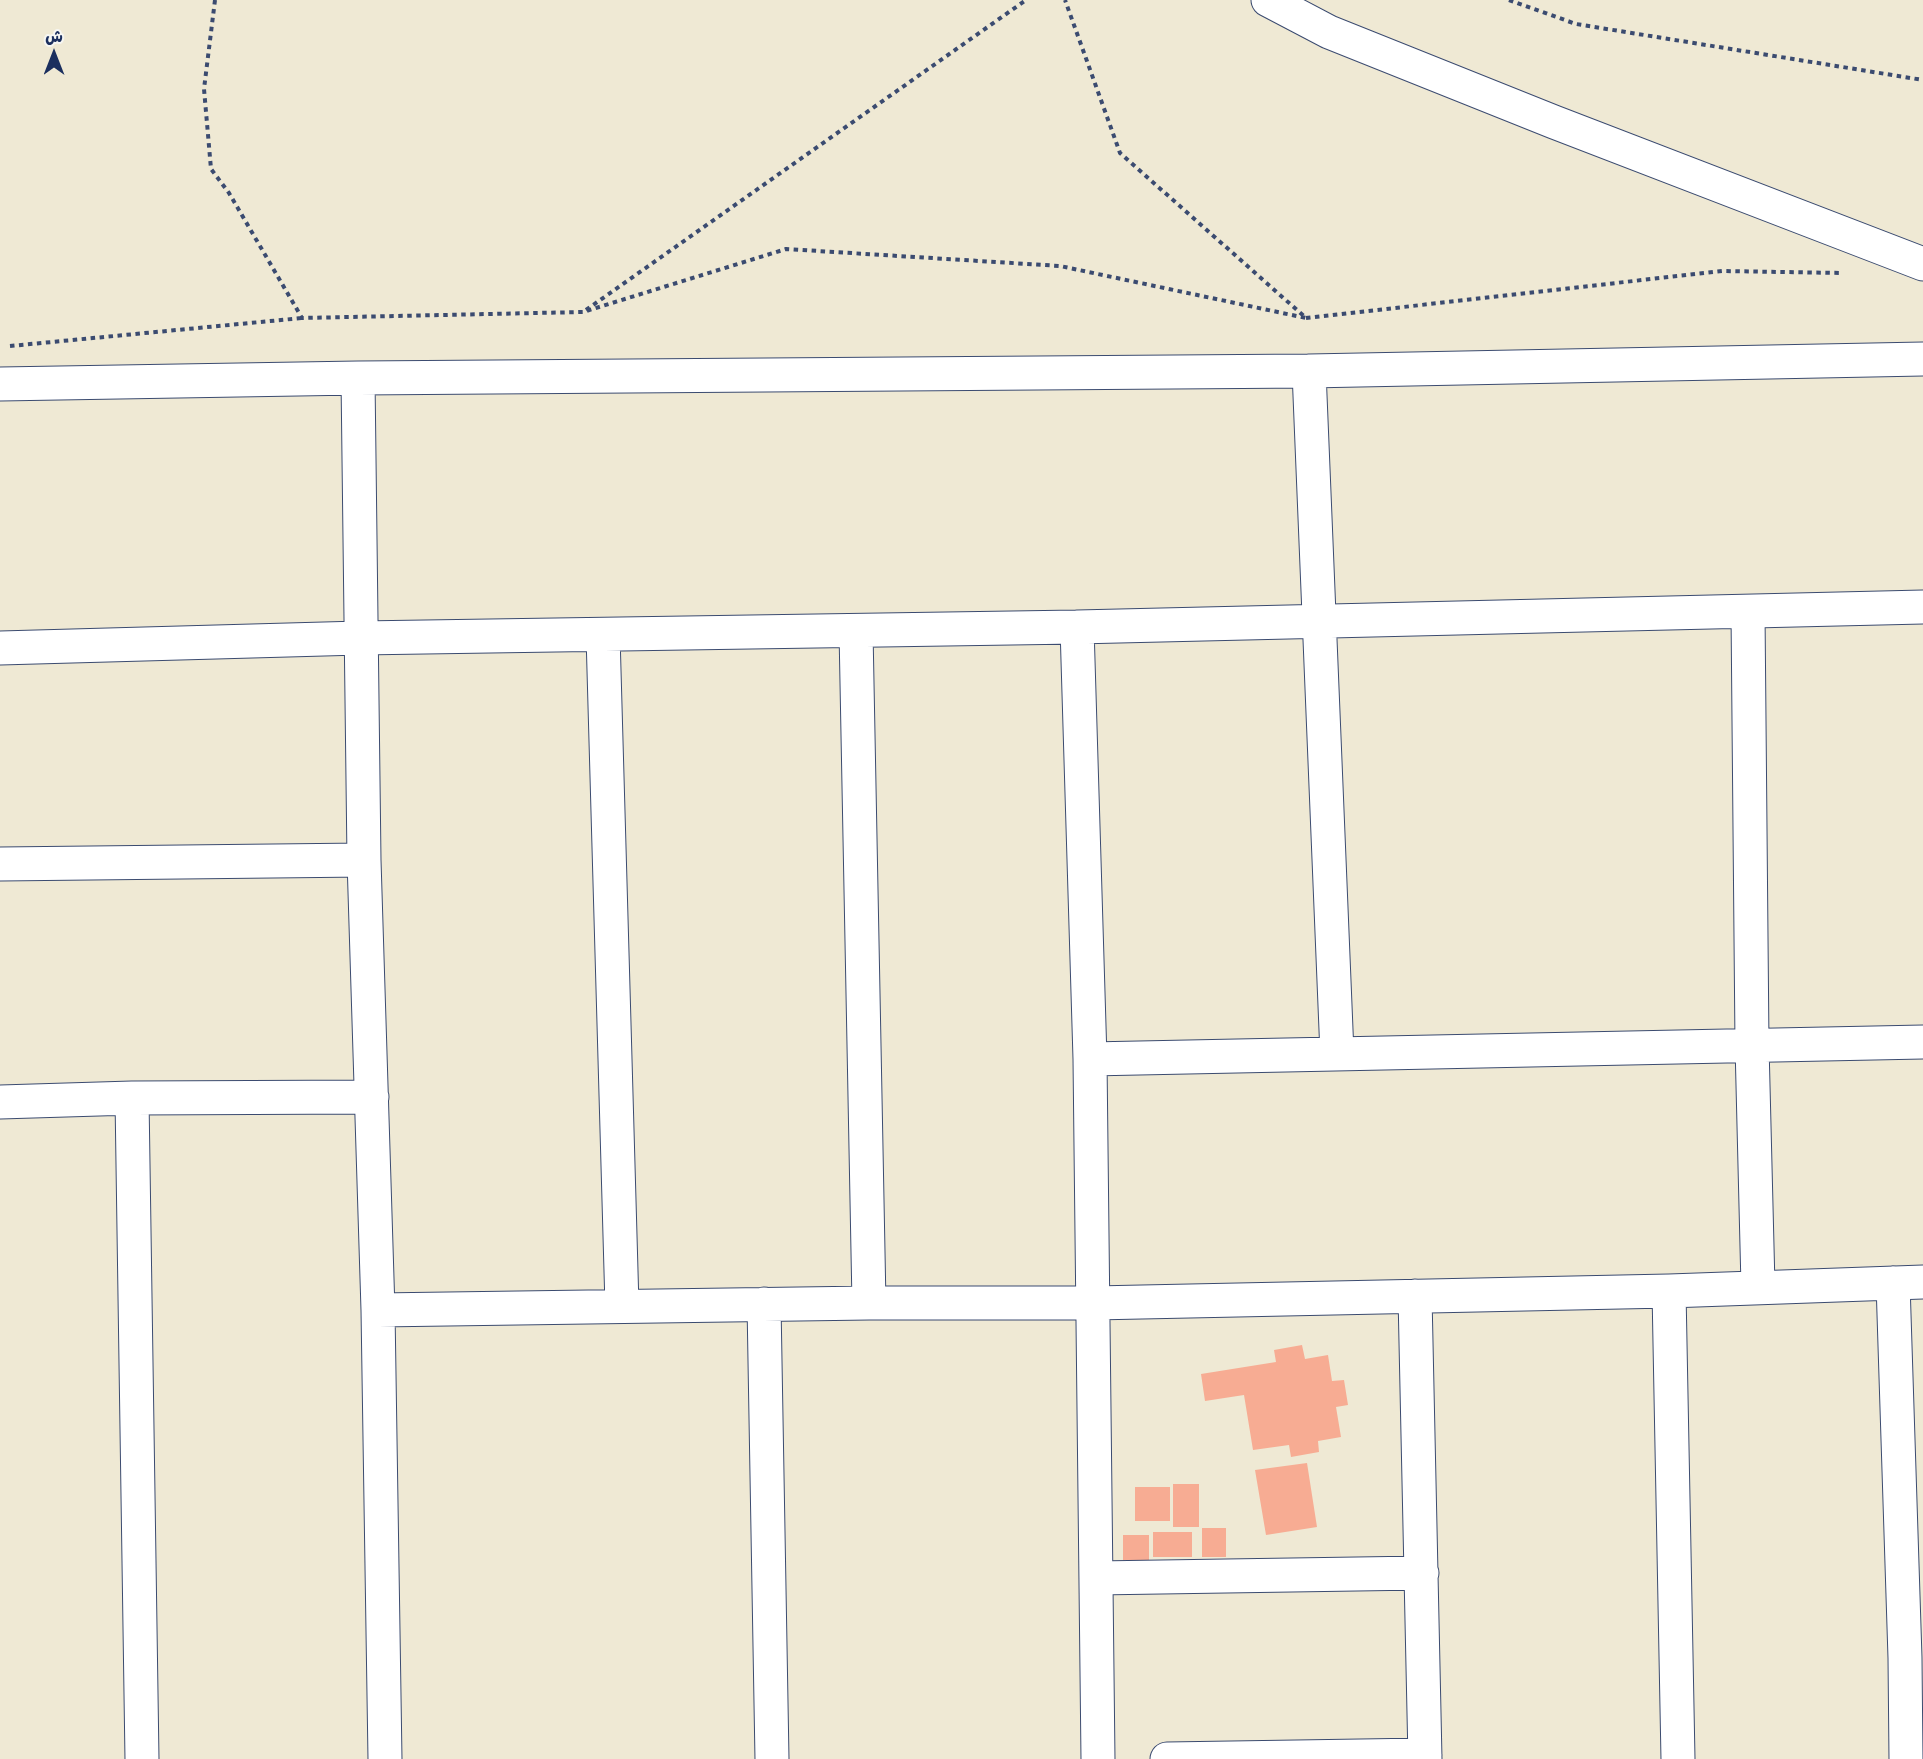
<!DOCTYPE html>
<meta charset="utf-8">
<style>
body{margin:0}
#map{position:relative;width:1923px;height:1759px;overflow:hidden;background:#efe9d4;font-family:Mali,"Playpen Sans Arabic",sans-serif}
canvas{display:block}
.north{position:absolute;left:24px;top:24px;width:60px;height:60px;-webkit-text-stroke:4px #f6f6f2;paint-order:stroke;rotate:0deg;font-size:16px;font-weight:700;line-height:24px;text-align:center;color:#1b2f5e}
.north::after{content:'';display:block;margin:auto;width:21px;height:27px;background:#1b2f5e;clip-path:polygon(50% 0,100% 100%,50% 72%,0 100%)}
</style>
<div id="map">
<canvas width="1923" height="1759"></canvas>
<div class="north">ش</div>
</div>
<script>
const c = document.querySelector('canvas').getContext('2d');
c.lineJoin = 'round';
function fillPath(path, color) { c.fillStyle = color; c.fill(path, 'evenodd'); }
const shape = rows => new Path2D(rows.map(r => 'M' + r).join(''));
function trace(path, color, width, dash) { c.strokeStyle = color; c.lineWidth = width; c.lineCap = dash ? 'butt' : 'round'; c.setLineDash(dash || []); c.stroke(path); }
const building = shape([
 [1302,1345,1305,1359,1328,1355,1332,1381,1344,1380,1348,1405,1336,1407,1341,1437,1318,1441,1319,1452,1291,1457,1289,1445,1253,1450,1244,1395,1205,1401,1201,1374,1276,1362,1274,1350],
 [1307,1463,1317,1527,1266,1535,1255,1470],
 [1173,1484,1199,1484,1199,1527,1173,1527],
 [1135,1487,1170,1487,1170,1521,1135,1521],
 [1202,1528,1226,1528,1226,1557,1202,1557],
 [1153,1532,1192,1532,1192,1557,1153,1557],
 [1123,1535,1149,1535,1149,1560,1123,1560]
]);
const path = shape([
 [215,0,204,89,211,169,229,193,302,318,583,312,786,249,1060,266,1306,318,1120,153,1065,0],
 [1509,0,1576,24,1923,80],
 [586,310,1026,0],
 [1306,318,1722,271,1842,273],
 [10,346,302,318]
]);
const street = shape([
 [1268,0,1329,32,1554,122,1923,264],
 [1309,371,1337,1054],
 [358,378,364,860,378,1310,385,1759],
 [0,384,358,378,1309,371,1923,359],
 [1748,612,1752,1045,1758,1286],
 [1077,627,1090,1059,1098,1759],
 [856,631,869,1303],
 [603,635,622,1306],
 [0,648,360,638,1077,627,1923,607],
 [0,864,364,860],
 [1090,1059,1923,1042],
 [132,1098,142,1759],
 [0,1102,132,1098,372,1097],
 [1893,1283,1905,1658,1906,1759],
 [1669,1291,1678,1759],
 [1415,1296,1425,1759],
 [764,1304,772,1759],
 [378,1310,869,1303,1094,1303,1669,1291,1923,1282],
 [1096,1578,1422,1573],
 [1167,1759,1425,1755]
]);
fillPath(building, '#f7ac93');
trace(street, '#3b4b70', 35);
trace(path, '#3b4b70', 4, [4.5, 4.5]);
trace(street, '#fff', 33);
</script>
